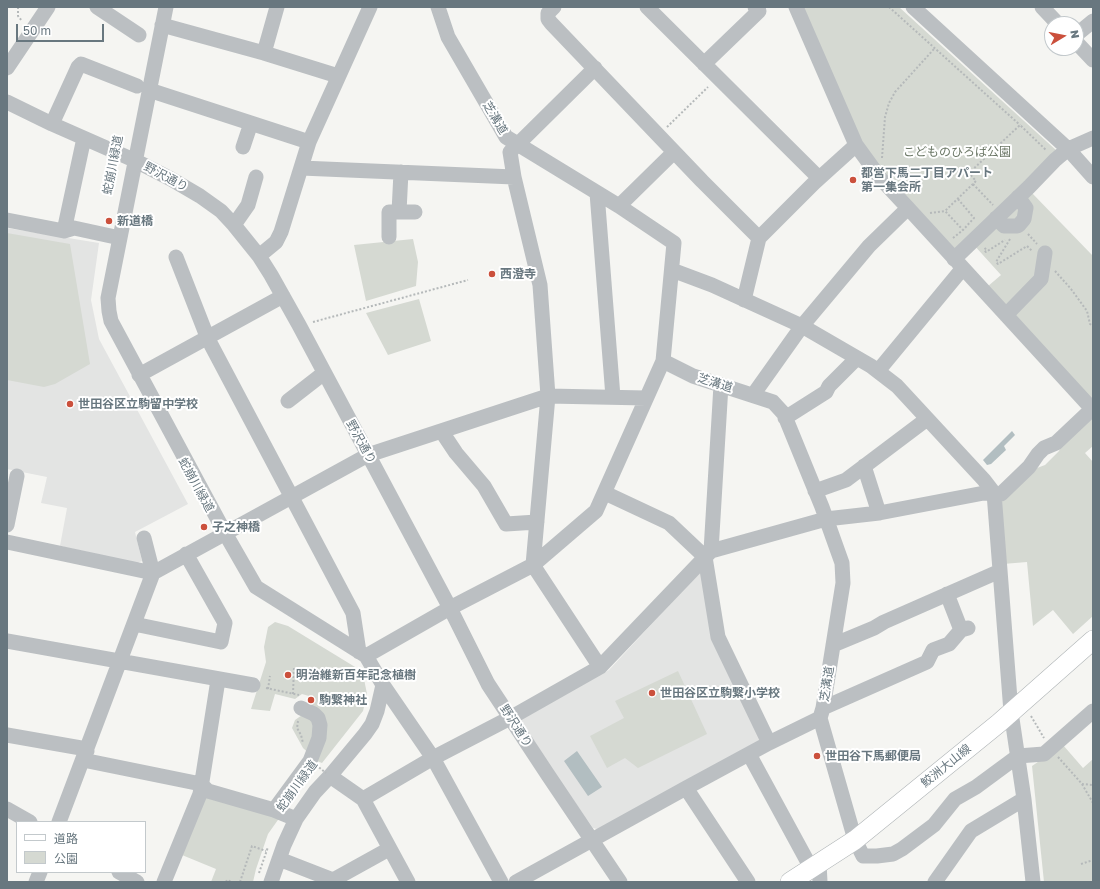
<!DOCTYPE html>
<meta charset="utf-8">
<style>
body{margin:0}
#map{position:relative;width:1100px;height:889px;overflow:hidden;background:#f5f5f2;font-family:"Golos Text","Noto Sans JP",sans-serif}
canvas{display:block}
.frame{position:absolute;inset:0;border:8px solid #68777f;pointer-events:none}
.legend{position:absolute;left:16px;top:821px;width:130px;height:52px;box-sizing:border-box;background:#fff;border:1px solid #c3c9cc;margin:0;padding:5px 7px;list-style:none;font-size:12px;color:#68777f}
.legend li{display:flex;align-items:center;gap:8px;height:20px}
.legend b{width:20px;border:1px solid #c3c9cc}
.north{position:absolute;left:1044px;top:16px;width:40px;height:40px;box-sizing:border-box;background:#fff;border:1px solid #c3c9cc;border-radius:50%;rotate:80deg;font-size:11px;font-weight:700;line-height:16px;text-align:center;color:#68777f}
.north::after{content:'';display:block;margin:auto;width:14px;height:18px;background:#cb503c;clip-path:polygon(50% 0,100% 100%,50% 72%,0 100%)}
.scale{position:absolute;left:16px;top:24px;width:88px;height:18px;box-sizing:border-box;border:2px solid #68777f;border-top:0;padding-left:5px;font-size:12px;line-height:14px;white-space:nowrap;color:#68777f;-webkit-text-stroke:3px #fff;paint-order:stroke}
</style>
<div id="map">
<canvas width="1100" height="889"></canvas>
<div class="frame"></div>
<ul class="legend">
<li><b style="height:5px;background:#fff"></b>道路</li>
<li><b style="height:11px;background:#d5d9d2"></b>公園</li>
</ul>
<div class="north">N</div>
<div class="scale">50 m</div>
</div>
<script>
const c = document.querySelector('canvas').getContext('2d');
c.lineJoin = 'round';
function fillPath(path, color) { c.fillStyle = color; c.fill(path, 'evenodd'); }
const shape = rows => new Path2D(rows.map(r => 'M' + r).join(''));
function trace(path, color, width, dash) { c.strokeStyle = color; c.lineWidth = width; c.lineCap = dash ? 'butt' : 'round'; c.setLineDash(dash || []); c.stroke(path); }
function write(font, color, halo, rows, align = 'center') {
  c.font = font + ' "Golos Text","Noto Sans JP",sans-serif'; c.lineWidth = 4; c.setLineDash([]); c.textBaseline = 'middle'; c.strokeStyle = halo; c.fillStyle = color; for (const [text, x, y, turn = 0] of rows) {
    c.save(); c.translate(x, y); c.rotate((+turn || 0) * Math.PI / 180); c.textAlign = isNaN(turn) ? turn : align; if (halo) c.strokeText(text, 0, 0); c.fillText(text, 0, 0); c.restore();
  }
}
const built = shape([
 [7,228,99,243,91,300,99,339,188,504,135,532,142,561,137,563,60,546,67,508,41,503,47,477,7,469],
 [699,573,703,573,761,738,758,746,601,830,593,828,521,725,522,716,609,670]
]);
const green = shape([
 [802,7,899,7,1057,151,955,252,859,144],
 [1031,192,1093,256,1093,400,987,287,1001,275,973,244],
 [7,233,70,244,90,364,55,384,44,387,7,380],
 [413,239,418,262,416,286,366,301,354,245],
 [419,299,431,341,388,355,366,313],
 [1093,416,1093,446,1085,453,1093,462,1093,616,1073,634,1053,610,1033,626,1027,562,1003,564,998,503,1037,468,1045,465,1059,451,1061,446],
 [275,622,288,626,360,670,364,679,367,694,363,711,322,763,317,761,303,748,292,728,295,720,305,713,309,696,302,694,295,699,275,694,270,711,251,709,266,662,264,647,268,627],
 [678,671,707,734,638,768,625,758,607,768,590,736,624,718,615,701],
 [1063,745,1083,768,1093,759,1093,882,1044,882,1032,766],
 [200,794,280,817,268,834,256,869,253,882,211,882,216,869,182,855]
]);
const water = shape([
 [1012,431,1015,435,1004,446,1006,450,991,464,987,465,983,460],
 [577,751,602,787,588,796,564,761]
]);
const path = shape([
 [18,7,18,16,22,21],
 [889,7,1020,125],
 [667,127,708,87],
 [882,158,885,117,889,103,895,92,934,49],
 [973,184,993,205],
 [958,199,974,218,963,230],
 [930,213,945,211],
 [1028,234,1037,244],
 [953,238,963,230,945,211,976,181,969,173,1020,125,1046,150],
 [1010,239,996,262,998,264,1027,246,1032,251],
 [986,248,984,250,986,252,1005,240],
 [1055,271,1071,289,1087,311,1090,324,1093,326],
 [313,322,468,280],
 [266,688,299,695],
 [268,689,270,676],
 [293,694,294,667],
 [1031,716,1044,738],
 [298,721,297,728,301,735,303,743],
 [1058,757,1082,784,1093,785],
 [1082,784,1093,803],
 [1081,864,1093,860],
 [259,873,268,847],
 [226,882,227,880,232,882],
 [240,882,252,846,266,851]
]);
const minor = shape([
 [97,7,139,35],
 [166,7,108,298,109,311,111,321,225,533,256,587,366,656,383,685,433,758,501,882],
 [554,7,548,13,548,19,551,23,702,181,759,238,814,183,856,145],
 [647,7,819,178],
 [796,7,856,145,880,178,908,208,1093,410],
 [913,7,1068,149,1093,177],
 [1042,7,1058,24],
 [162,25,264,53,338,76],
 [1076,35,1093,21],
 [1076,42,1093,60],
 [264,53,277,7],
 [704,64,759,11,755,7],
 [7,68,48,7],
 [595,68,510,152,514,177,540,285,548,396,533,565,600,667],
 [149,90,309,142],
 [7,102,52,124,136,161,171,179,200,196,221,211,234,225,259,256,271,275,299,325,450,608,488,684,548,775,620,882],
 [52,124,78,67,81,64,137,86],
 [243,147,251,123],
 [301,168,514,177],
 [597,193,613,397],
 [619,206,674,152],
 [399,212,401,172],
 [996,218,1004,226,1017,226,1019,225,1024,219,1026,208,1018,197],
 [7,220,64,231,74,228,120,238],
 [234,225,248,205,256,177],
 [64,231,84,138],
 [389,237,389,212,415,212],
 [259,256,276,242,281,232,309,142,370,7],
 [176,257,208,339,353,613,359,652],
 [954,259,1029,187,1055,160,1068,149,1093,138],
 [672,270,712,285,802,326,871,366,897,386,984,480,994,493,1011,712,1024,799,1033,882],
 [744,300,759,238],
 [1006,315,1041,279,1045,253],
 [663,361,693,376,773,402,784,414,822,507,842,563,843,583,823,708,820,718,855,840,863,856,877,856,893,854,902,849,934,825,955,799,976,787,1018,756,1044,754,1093,711],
 [878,371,963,268],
 [139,375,283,296],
 [753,395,802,326,869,246,908,208],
 [288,401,324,373],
 [785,418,826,392,829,386,857,358],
 [442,432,456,453,484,486,506,524,537,522],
 [864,466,879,513],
 [815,491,846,480,927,419],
 [605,493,669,523,705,557,718,637,769,743],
 [7,525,17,476],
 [7,542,153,573,144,538],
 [711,551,721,385],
 [947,594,961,630],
 [134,624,221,642,225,623,186,554],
 [7,641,253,685],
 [833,645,874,628,884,622,1000,571],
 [366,656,450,608,533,565,596,511,663,361,674,243,619,206,506,137,448,37,438,7],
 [823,708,927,662,933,650,949,644,961,630,968,628],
 [7,735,81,748,87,751],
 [749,754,811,868],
 [83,760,201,784,208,791,274,810,296,819],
 [330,776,363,799,408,882],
 [686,788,748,882],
 [363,799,433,758,510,718,600,667,711,551,826,519,879,513,984,493,1001,494,1029,467,1038,454,1044,448,1056,443,1092,409],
 [7,809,30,822],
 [274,810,310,761,319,738,320,725,318,718,314,714,301,708],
 [59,822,153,573,368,455,548,396,646,398],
 [279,859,333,880,389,849],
 [819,863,820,882],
 [119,872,137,882],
 [36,882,40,872],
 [164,882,200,794,218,680],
 [271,882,284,845,296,819,315,792,330,776,365,734,372,724,377,711,383,685],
 [516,882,686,788,769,743,820,718],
 [935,882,971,831,1024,799]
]);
const major = shape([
 [790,882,855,840,999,723,1093,640]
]);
const pathBridge = shape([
 [316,765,326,773]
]);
const markers = [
 [853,180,4,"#cb503c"],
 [109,221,4,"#cb503c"],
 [492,274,4,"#cb503c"],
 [70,404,4,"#cb503c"],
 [204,527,4,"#cb503c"],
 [288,675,4,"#cb503c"],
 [652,693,4,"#cb503c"],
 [311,700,4,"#cb503c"],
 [817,756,4,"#cb503c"]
];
const streetNames = [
 ["芝溝道",495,118,59],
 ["蛇崩川緑道",113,165,-79],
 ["野沢通り",166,177,28],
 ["芝溝道",715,383,17],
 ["野沢通り",361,442,61],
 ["蛇崩川緑道",196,485,61],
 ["芝溝道",827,684,-81],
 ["野沢通り",516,726,57],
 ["鮫洲大山線",946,766,-39],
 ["蛇崩川緑道",297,786,-54]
];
const parkNames = [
 ["こどものひろば公園",957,152]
];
const poiNames = [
 ["都営下馬二丁目アパート",861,173],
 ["第一集会所",861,187],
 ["新道橋",117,221],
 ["西澄寺",500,274],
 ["世田谷区立駒留中学校",78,404],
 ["子之神橋",212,527],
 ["明治維新百年記念植樹",296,675],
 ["世田谷区立駒繋小学校",660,693],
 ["駒繋神社",319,700],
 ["世田谷下馬郵便局",825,756]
];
fillPath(built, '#e3e4e3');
fillPath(green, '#d5d9d2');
fillPath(water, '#b2bec1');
trace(major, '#afb4b6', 20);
trace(path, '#b5b9ba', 2, [2, 2]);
trace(minor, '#bbbfc2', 15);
trace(major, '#fff', 19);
trace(pathBridge, '#b5b9ba', 2, [2, 2]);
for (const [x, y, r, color] of markers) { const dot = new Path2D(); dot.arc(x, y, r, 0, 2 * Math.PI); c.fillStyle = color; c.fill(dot); trace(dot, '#fff', 1.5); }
write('12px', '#68777f', '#fff', streetNames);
write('12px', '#6b7766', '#fff', parkNames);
write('bold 12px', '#68777f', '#fff', poiNames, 'left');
</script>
